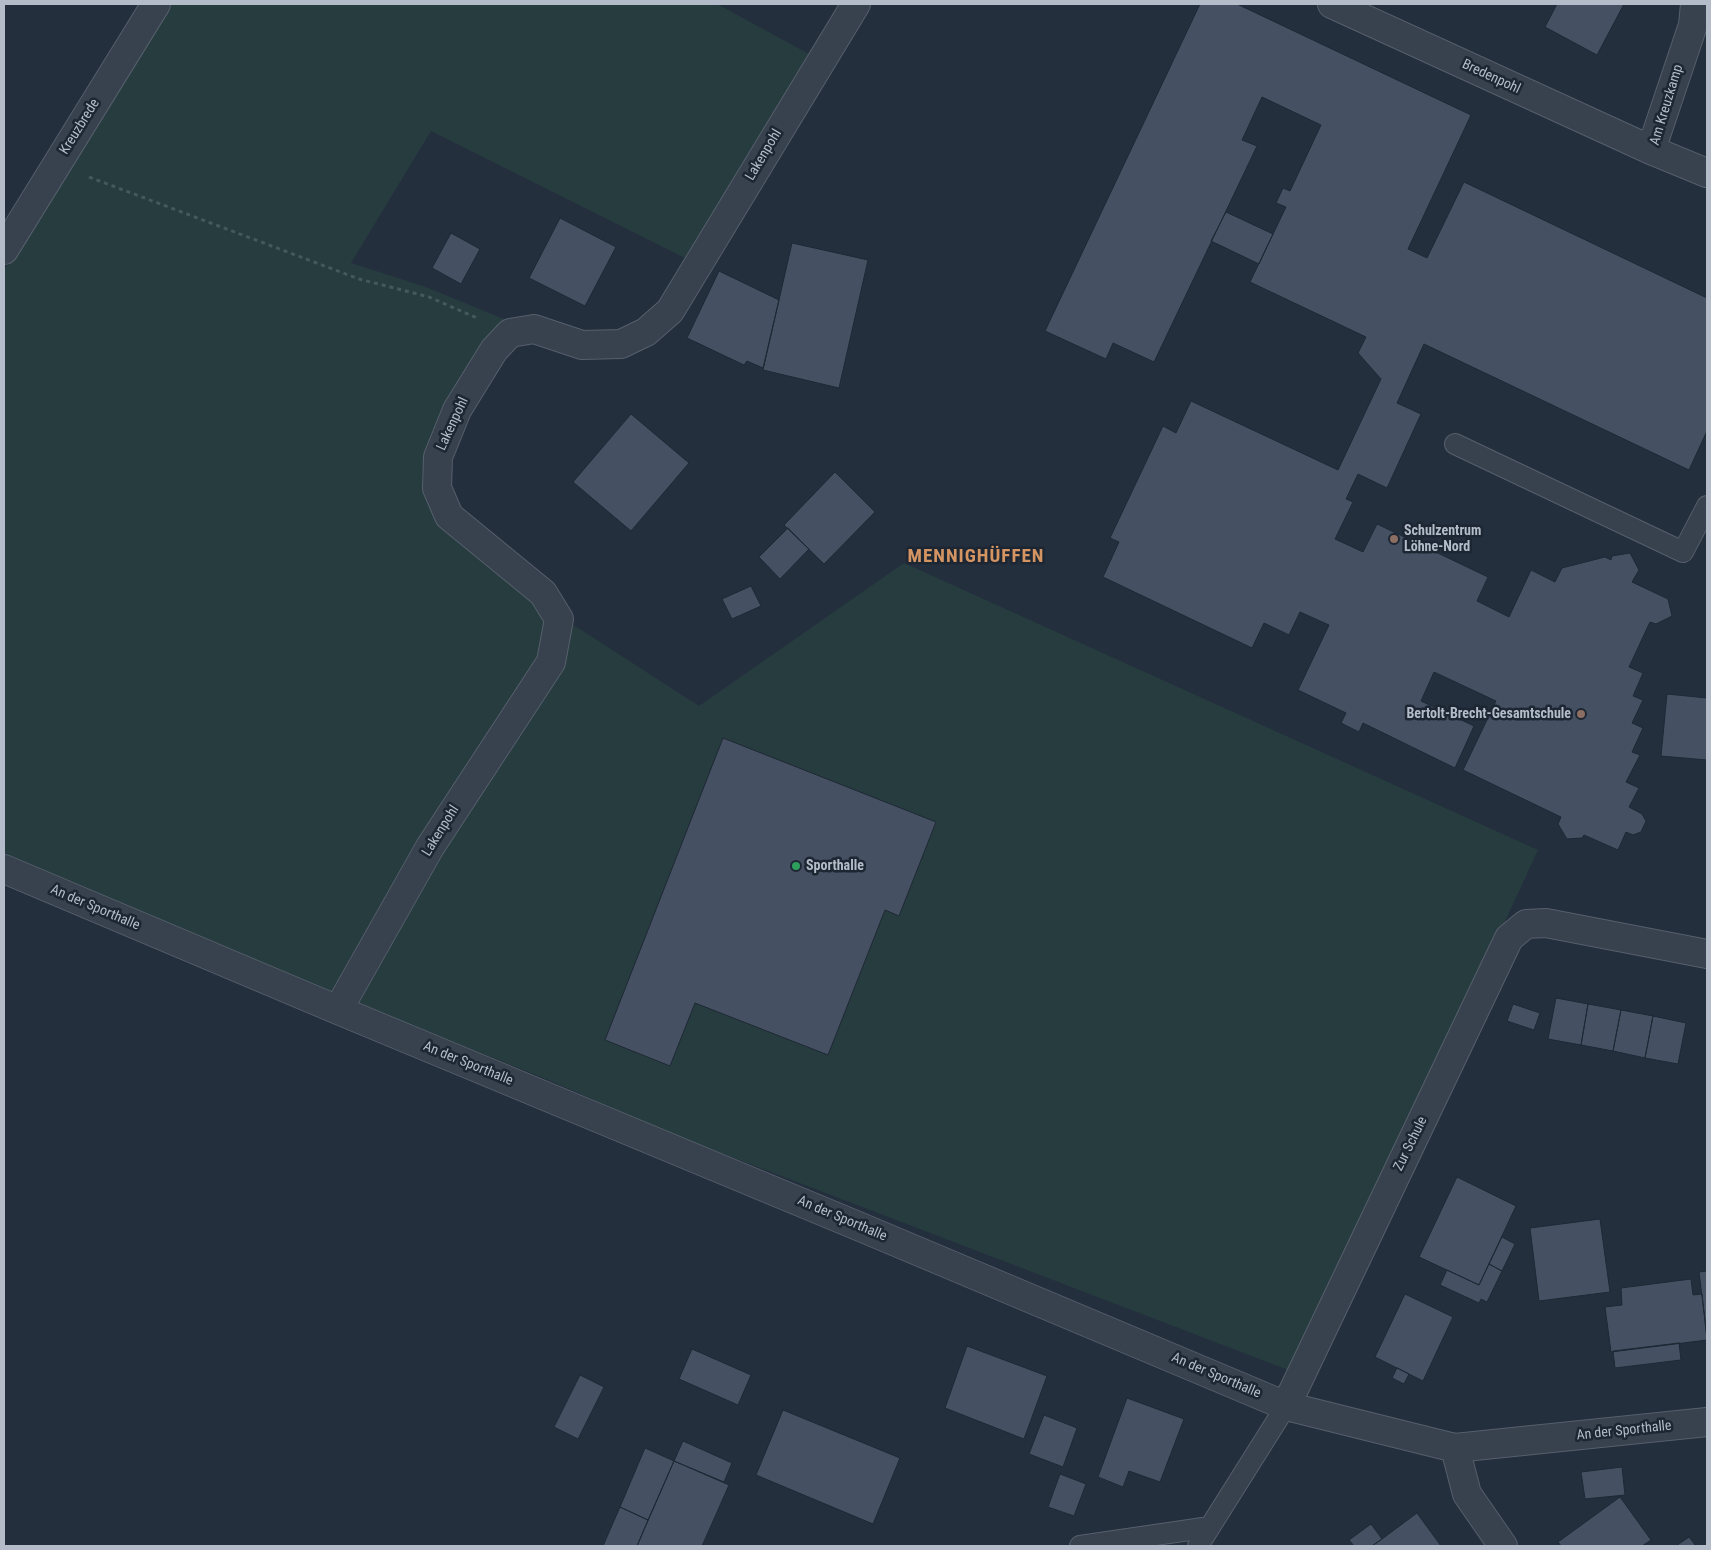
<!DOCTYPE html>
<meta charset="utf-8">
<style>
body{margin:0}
#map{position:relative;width:1711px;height:1550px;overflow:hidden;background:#242f3e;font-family:"Roboto Condensed",sans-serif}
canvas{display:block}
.frame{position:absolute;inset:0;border:5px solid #b4bcc9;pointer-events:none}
</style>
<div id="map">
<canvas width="1711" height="1550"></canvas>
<div class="frame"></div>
</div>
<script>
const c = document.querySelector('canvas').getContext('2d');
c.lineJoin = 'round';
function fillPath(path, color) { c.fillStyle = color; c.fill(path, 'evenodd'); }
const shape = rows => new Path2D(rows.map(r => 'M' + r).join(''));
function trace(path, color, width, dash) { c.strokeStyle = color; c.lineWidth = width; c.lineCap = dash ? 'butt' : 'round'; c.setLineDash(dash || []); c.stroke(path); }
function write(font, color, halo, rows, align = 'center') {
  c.font = font + ' "Roboto Condensed",sans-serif'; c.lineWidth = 5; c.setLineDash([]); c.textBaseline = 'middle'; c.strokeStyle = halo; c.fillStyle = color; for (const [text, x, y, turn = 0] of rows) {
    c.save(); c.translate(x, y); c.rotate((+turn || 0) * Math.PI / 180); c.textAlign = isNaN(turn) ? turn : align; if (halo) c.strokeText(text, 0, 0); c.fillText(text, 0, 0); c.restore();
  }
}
const green = shape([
 [169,4,717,4,811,55,685,258,431,131,351,263,426,287,511,322,430,489,538,602,699,706,904,563,1538,850,1296,1373,669,1133,551,1081,299,980,4,853,4,270]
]);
const building = shape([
 [1200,4,1237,4,1471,115,1408,249,1427,258,1464,182,1707,298,1707,431,1689,470,1424,344,1397,403,1421,414,1387,488,1358,474,1346,499,1353,502,1335,539,1363,552,1377,524,1488,577,1477,601,1509,617,1531,570,1555,582,1562,568,1605,557,1611,560,1612,556,1630,553,1639,570,1632,582,1668,599,1672,616,1656,624,1650,622,1629,667,1643,673,1633,696,1643,700,1632,723,1643,728,1632,752,1640,755,1626,782,1639,788,1629,807,1642,814,1646,821,1641,832,1633,835,1626,832,1618,850,1584,835,1582,838,1567,839,1558,824,1561,817,1463,770,1496,701,1434,672,1421,701,1474,726,1455,768,1363,723,1359,732,1341,723,1346,713,1298,690,1329,625,1300,612,1289,635,1264,623,1252,648,1103,577,1119,542,1110,538,1163,426,1176,433,1191,401,1338,470,1381,379,1358,353,1366,337,1250,282,1286,207,1276,203,1283,188,1290,191,1321,125,1262,97,1242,140,1257,146,1154,362,1113,343,1106,359,1045,331,1200,4],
 [1557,4,1624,4,1597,55,1545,27,1557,4],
 [1226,212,1273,234,1259,264,1211,241,1226,212],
 [560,218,616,247,585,306,529,278,560,218],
 [451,233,480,249,461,284,432,268,451,233],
 [792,243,868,260,839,388,763,370,792,243],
 [719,271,779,300,763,368,747,361,744,365,687,338,719,271],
 [631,414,689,463,631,531,573,482,631,414],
 [835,472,875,512,824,564,784,525,835,472],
 [788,528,809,549,780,579,759,557,788,528],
 [751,586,761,606,732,619,722,599,751,586],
 [1667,694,1707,698,1707,760,1661,756,1667,694],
 [723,738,936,822,899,916,885,910,828,1055,695,1003,670,1066,605,1040,723,738],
 [1556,998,1588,1004,1581,1045,1548,1039,1556,998],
 [1513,1004,1540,1013,1534,1030,1507,1021,1513,1004],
 [1588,1004,1621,1010,1613,1051,1581,1045,1588,1004],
 [1621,1010,1653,1016,1645,1058,1613,1051,1621,1010],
 [1653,1016,1686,1023,1678,1064,1645,1058,1653,1016],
 [1457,1177,1516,1206,1479,1285,1419,1257,1457,1177],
 [1600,1219,1610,1292,1539,1301,1530,1228,1600,1219],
 [1502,1237,1515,1244,1502,1271,1489,1264,1502,1237],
 [1489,1264,1502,1271,1487,1302,1481,1299,1479,1303,1440,1285,1447,1270,1479,1285,1489,1264],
 [1707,1271,1707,1336,1699,1272,1707,1271],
 [1691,1279,1693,1295,1702,1294,1707,1340,1611,1352,1605,1307,1622,1305,1621,1288,1691,1279],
 [1405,1294,1453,1317,1423,1381,1375,1357,1405,1294],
 [1679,1343,1681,1360,1615,1368,1613,1351,1679,1343],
 [967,1346,1047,1376,1024,1439,945,1408,967,1346],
 [692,1349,751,1375,738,1405,679,1379,692,1349],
 [1397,1368,1409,1374,1404,1384,1392,1378,1397,1368],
 [580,1375,604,1387,578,1439,554,1427,580,1375],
 [1127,1398,1184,1419,1160,1482,1129,1471,1123,1487,1098,1477,1127,1398],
 [783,1410,900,1458,873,1524,756,1475,783,1410],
 [1044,1415,1077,1428,1063,1467,1029,1454,1044,1415],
 [683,1441,732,1463,724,1482,674,1461,683,1441],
 [645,1448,674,1461,648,1520,620,1507,645,1448],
 [674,1461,729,1485,702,1546,637,1546,674,1461],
 [1622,1467,1625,1495,1585,1499,1581,1472,1622,1467],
 [1060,1474,1086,1484,1074,1516,1048,1507,1060,1474],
 [1620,1497,1651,1540,1642,1546,1561,1546,1558,1542,1620,1497],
 [620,1507,648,1520,637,1546,603,1546,620,1507],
 [1417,1513,1441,1546,1372,1546,1382,1539,1417,1513],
 [1371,1524,1382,1539,1372,1546,1354,1546,1349,1540,1371,1524],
 [1689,1537,1696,1546,1676,1546,1689,1537]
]);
const path = shape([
 [89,177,359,279,429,297,477,318]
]);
const service = shape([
 [1455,444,1683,552,1707,506],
 [1080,1546,1210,1527],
 [1198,1546,1286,1406]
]);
const minor = shape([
 [1332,4,1651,150,1707,173],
 [1651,150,1693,25,1695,4],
 [4,250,156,4],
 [4,869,338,1010,858,1226,1286,1406,1455,1448,1707,1422],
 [338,1010,430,847,551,662,559,619,543,593,449,516,437,488,438,457,457,410,494,350,510,333,534,329,582,345,621,344,646,332,670,311,856,4],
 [1286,1406,1509,938,1526,924,1546,923,1707,954],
 [1455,1448,1467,1494,1503,1546]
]);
const markers = [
 [1394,539,5,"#8d6e63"],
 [1581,714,5,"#8d6e63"],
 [796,866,5,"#2e9e5b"]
];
const streetNames = [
 ["Bredenpohl",1491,77,25],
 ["Am Kreuzkamp",1667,105,-73],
 ["Kreuzbrede",80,127,-58],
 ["Lakenpohl",764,155,-59],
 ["Lakenpohl",453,424,-65],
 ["Lakenpohl",441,831,-58],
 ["An der Sporthalle",95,908,23],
 ["An der Sporthalle",468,1064,22],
 ["Zur Schule",1411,1144,-64],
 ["An der Sporthalle",842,1219,23],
 ["An der Sporthalle",1216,1376,23],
 ["An der Sporthalle",1624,1431,-6]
];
const poiNames = [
 ["Schulzentrum",1404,531],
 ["Löhne-Nord",1404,547],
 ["Bertolt-Brecht-Gesamtschule",1571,714,"right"],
 ["Sporthalle",806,866]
];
const districtNames = [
 ["MENNIGHÜFFEN",976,557]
];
fillPath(green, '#263c3f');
fillPath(building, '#455162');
trace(building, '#1f2835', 1);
trace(service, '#565f6c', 22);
trace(minor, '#565f6c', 30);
trace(path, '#44595c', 3, [4, 4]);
trace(service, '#38414e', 20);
trace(minor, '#38414e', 28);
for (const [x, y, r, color] of markers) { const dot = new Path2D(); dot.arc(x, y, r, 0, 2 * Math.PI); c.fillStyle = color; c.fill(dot); trace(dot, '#1d2633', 2); }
write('14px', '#b4bcc9', '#1d2633', streetNames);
write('bold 14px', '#b4bcc9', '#1d2633', poiNames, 'left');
c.letterSpacing = '1px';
write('bold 19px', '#d59563', '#1d2633', districtNames);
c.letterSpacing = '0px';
</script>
